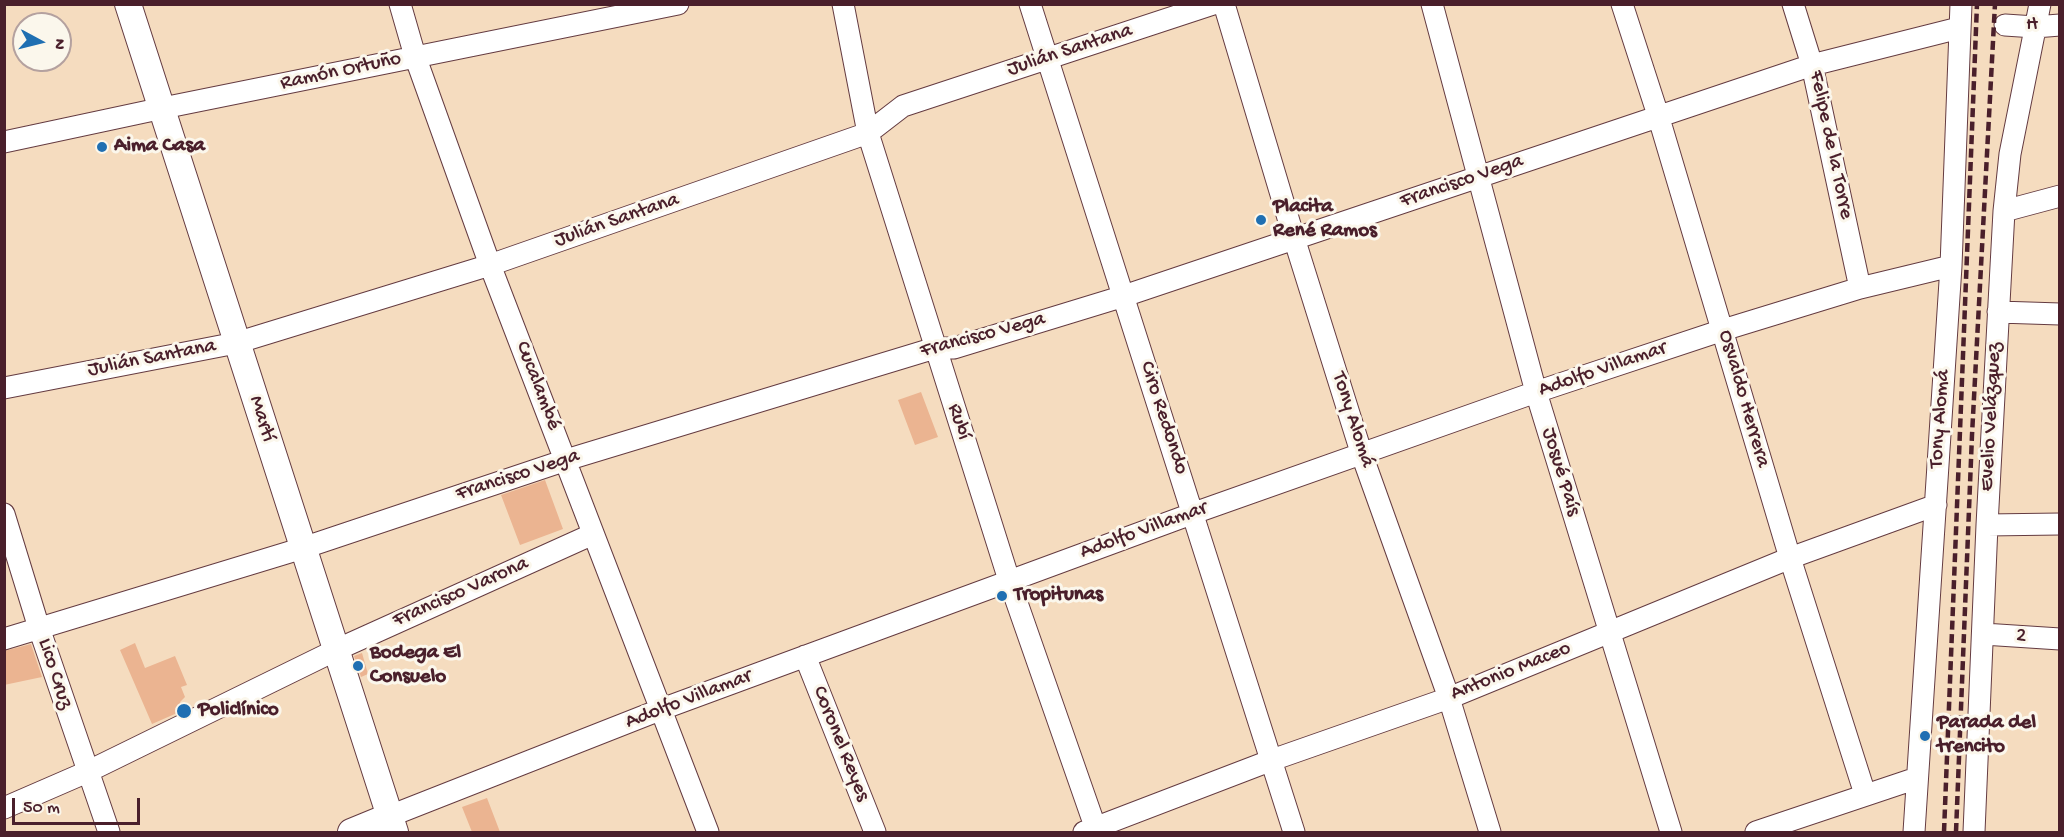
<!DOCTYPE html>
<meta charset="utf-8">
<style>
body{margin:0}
#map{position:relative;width:2064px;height:837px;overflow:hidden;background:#f5dcbf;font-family:"Gochi Hand",sans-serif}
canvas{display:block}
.frame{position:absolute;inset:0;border:6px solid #4a1f2b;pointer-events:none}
.north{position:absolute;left:12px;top:12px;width:60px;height:60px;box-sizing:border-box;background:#fbf7ec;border:2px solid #b4a19f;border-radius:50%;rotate:97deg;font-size:16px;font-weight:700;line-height:24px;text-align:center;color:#4a1f2b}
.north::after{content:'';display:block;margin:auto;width:21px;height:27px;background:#1f6fb2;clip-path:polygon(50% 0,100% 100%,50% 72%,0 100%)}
.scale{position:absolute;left:12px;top:798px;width:128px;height:27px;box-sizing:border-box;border:3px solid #4a1f2b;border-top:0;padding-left:8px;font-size:18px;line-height:21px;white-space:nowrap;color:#4a1f2b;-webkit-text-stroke:4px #fbf7ec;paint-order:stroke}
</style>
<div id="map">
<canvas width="2064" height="837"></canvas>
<div class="frame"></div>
<div class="north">N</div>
<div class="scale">50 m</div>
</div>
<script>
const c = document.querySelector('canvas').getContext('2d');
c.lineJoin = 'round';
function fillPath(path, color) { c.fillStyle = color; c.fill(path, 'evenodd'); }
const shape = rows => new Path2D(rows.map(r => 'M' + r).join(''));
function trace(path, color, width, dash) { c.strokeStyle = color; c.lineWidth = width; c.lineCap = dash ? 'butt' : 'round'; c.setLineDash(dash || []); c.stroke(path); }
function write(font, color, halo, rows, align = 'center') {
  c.font = font + ' "Gochi Hand",sans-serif'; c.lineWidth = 6; c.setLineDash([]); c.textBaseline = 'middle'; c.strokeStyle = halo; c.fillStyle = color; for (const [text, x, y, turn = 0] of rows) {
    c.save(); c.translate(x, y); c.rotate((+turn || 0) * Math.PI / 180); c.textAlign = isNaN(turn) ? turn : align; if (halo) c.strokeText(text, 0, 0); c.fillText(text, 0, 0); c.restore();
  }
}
const building = shape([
 [921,392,938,437,915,445,898,400],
 [545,480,563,529,520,545,501,495],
 [135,643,145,668,175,656,187,685,181,687,185,697,180,702,184,710,152,724,120,650],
 [31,644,42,677,4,685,4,651],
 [362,653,368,674,361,677,354,656],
 [487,798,500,832,472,832,462,807]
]);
const minor = shape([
 [400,4,415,56,490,265,708,832],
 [843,4,868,133,1009,580,1097,832],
 [1030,4,1294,832],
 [1224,4,1294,238,1362,455,1449,698,1490,832],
 [1432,4,1536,392,1671,832],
 [1622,4,1658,115,1790,558,1865,794],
 [1793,4,1812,65,1860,288],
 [2005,25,2035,27,2060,25],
 [4,142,163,108,678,4],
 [2004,211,2060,196],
 [1998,312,2060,314],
 [4,388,236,343,490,265,868,133,903,106,1213,4],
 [4,514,39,628,109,832],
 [1987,525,2060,524],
 [1983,634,2060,639],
 [4,639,303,548,566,460,935,348,954,348,1124,296,1812,65,1959,28],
 [805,656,875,832],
 [4,808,87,772,336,650,593,534],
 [390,816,662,709,1194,513,1536,392,1723,330,1860,288,1951,266],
 [1084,832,1272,760,1449,698,1790,558,1936,505],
 [1756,832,1917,778],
 [1914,832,1951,266,1961,4],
 [1974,832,1987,525,2004,211,2010,154,2040,4]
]);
const major = shape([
 [128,4,395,832],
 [351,832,390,816]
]);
const rail = shape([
 [1944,832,1977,4],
 [1956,832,1972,435,1995,4]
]);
const markers = [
 [102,147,6,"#1f6fb2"],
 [1261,220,6,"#1f6fb2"],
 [1002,596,6,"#1f6fb2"],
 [358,666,6,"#1f6fb2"],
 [184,711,8,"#1f6fb2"],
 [1925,736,6,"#1f6fb2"]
];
const streetNames = [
 ["H",2032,26],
 ["Julián Santana",1070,51,-18],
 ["Ramón Ortuño",341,72,-12],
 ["Felipe de la Torre",1830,145,78],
 ["Francisco Vega",1462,182,-19],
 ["Julián Santana",617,221,-19],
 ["Francisco Vega",983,336,-15],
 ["Julián Santana",152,359,-11],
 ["Adolfo Villamar",1603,370,-19],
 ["Cucalambé",537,386,69],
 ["Osvaldo Herrera",1743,399,74],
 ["Evelio Velázquez",1992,417,-87],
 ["Ciro Redondo",1163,418,72],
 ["Martí",261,419,72],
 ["Tony Alomá",1941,419,-86],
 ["Tony Alomá",1352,420,72],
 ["Rubí",958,422,72],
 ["Josué País",1560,472,73],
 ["Francisco Vega",518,476,-18],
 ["Adolfo Villamar",1144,531,-20],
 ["Francisco Varona",461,593,-24],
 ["2",2021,637,4],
 ["Antonio Maceo",1511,672,-22],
 ["Lico Cruz",54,674,72],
 ["Adolfo Villamar",689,700,-21],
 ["Coronel Reyes",840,744,68]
];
const poiNames = [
 ["Aima Casa",114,147],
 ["Placita",1273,208],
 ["René Ramos",1273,232],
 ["Tropitunas",1014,596],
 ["Bodega El",370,654],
 ["Consuelo",370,678],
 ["Policlínico",198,711],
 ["Parada del",1937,724],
 ["trencito",1937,748]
];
fillPath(building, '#ebb491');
trace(minor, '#643b41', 23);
trace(major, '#643b41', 28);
trace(minor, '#fff', 21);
trace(major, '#fff', 26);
trace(rail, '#4a1f2b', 4.5, [9, 4.5]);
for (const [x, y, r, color] of markers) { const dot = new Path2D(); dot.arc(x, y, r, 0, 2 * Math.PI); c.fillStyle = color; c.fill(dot); trace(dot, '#fbf7ec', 2); }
write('21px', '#4a1f2b', '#fbf7ec', streetNames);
write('bold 21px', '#4a1f2b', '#fbf7ec', poiNames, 'left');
</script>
